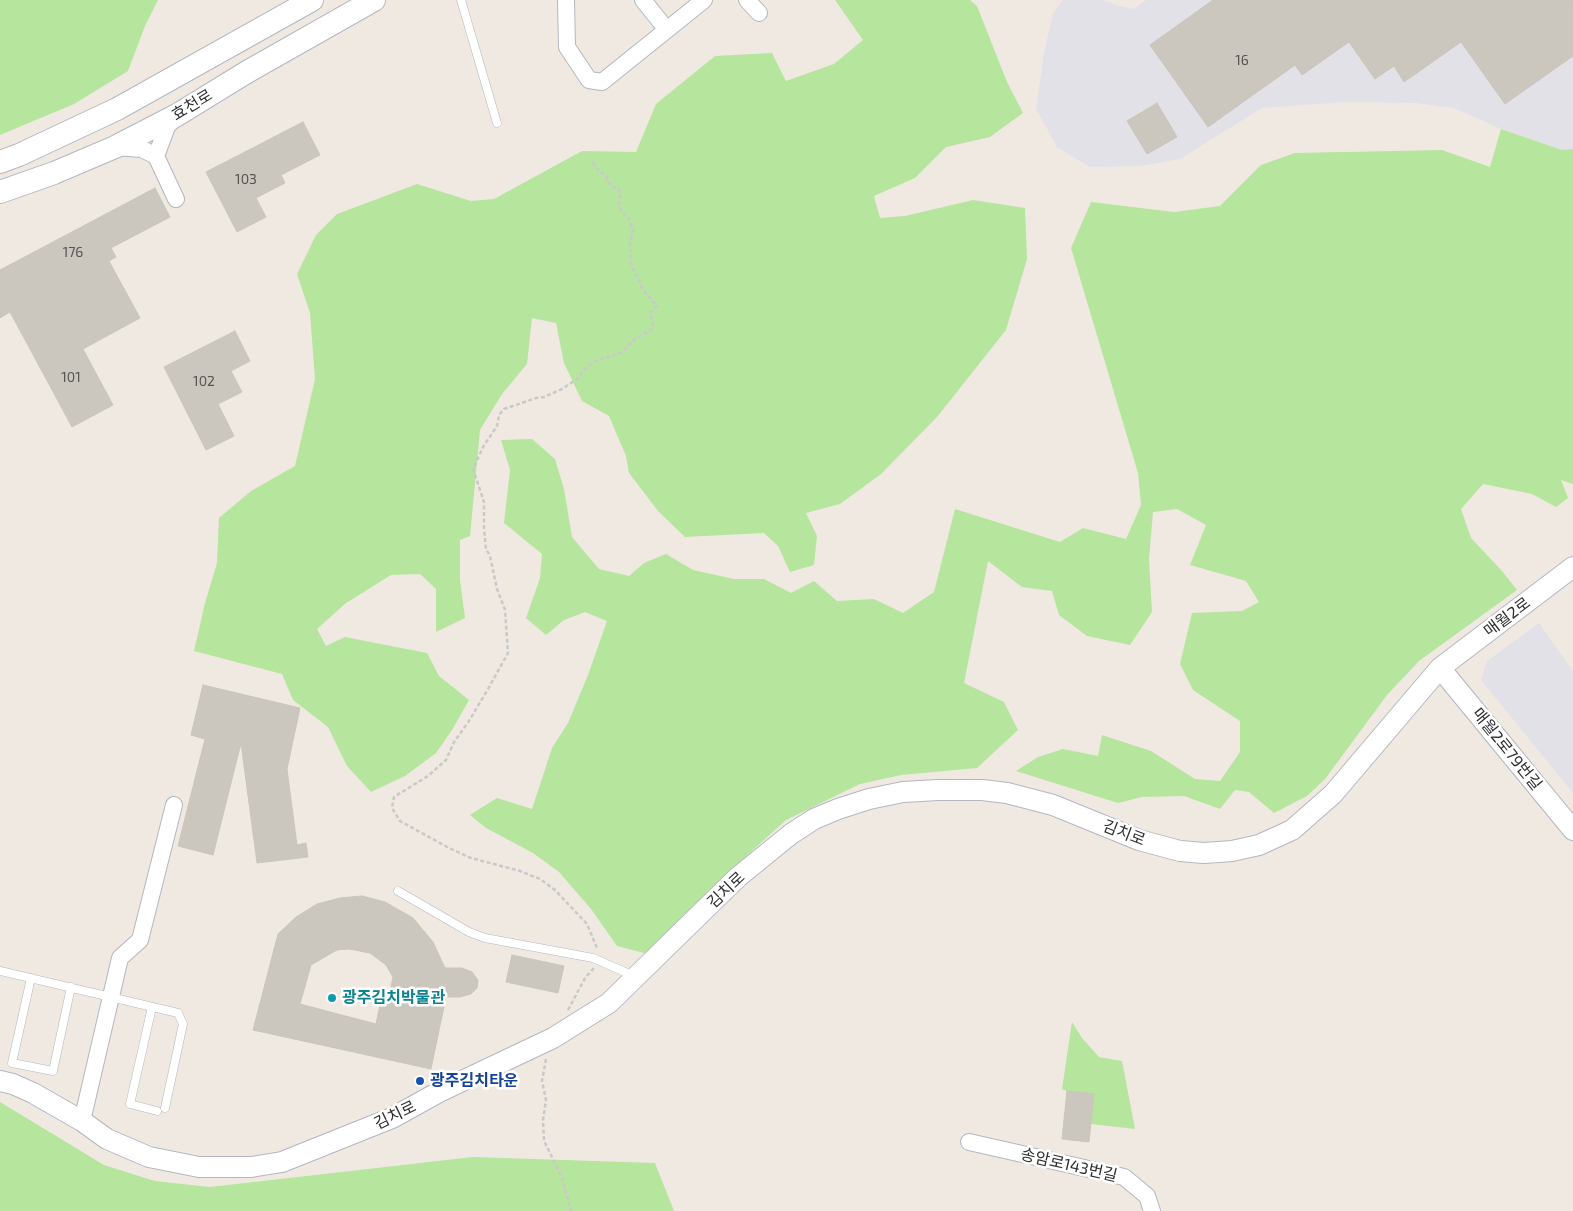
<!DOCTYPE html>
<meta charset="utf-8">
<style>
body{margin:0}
canvas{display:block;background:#efe9e1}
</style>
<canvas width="1573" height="1211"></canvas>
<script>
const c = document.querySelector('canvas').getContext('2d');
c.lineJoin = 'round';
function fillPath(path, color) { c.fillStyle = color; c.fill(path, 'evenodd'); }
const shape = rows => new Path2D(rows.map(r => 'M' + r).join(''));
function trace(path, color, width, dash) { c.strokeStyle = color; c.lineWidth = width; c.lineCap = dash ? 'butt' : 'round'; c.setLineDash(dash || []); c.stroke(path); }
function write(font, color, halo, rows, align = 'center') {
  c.font = font + ' "Exo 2","Noto Sans KR",sans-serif'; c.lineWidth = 5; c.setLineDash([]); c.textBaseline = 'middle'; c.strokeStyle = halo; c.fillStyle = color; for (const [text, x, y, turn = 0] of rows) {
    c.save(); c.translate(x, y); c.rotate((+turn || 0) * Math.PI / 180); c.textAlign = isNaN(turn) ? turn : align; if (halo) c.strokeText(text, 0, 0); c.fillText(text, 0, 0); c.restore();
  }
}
const industrial = shape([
 [1063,0,1104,0,1119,6,1134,9,1146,0,1573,0,1573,149,1562,150,1501,129,1454,108,1416,103,1345,102,1262,108,1180,159,1140,166,1090,167,1057,147,1036,109,1044,53,1053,13],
 [1539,623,1573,671,1573,793,1481,680,1487,661]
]);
const green = shape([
 [0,0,158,0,145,26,128,71,74,104,0,135],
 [835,0,970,0,977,6,1007,82,1023,113,990,137,946,147,915,178,874,196,880,218,905,216,973,200,1025,208,1027,259,1006,330,937,417,881,474,840,504,806,513,817,536,814,565,790,572,778,546,764,533,685,537,658,511,629,473,626,456,609,416,582,401,564,363,556,323,532,318,527,364,502,394,480,430,470,536,460,540,460,580,465,618,436,632,436,589,420,574,391,575,346,603,317,629,326,646,345,637,427,653,439,676,469,700,452,730,436,753,405,776,371,792,347,766,328,727,293,700,282,674,194,651,205,603,217,563,219,518,251,491,295,466,315,379,310,313,297,274,316,235,337,214,417,184,471,201,494,199,582,151,636,152,656,104,715,56,772,53,786,81,834,64,863,40],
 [1501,129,1562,150,1573,149,1573,484,1561,480,1568,498,1556,507,1532,494,1483,484,1461,509,1471,538,1502,571,1517,590,1419,661,1387,695,1325,779,1307,796,1274,813,1249,792,1235,790,1220,809,1184,796,1142,797,1118,803,1016,771,1038,757,1063,749,1098,756,1102,735,1151,751,1195,779,1220,781,1240,752,1240,721,1193,690,1180,664,1192,613,1242,611,1259,602,1246,581,1190,565,1206,525,1177,509,1153,512,1149,559,1152,612,1130,645,1087,636,1059,615,1052,591,1022,587,988,561,964,683,1004,702,1018,730,977,768,901,775,860,784,786,820,721,879,648,954,617,946,591,909,559,872,533,853,486,828,470,815,497,798,532,809,552,748,568,723,588,675,607,621,585,612,564,620,546,635,526,618,540,578,542,554,504,523,510,470,501,440,532,439,555,459,564,489,572,537,599,569,629,576,644,563,666,554,693,570,734,579,764,579,791,593,814,581,837,601,874,599,903,613,934,592,955,509,1060,542,1083,528,1126,539,1141,505,1138,473,1071,248,1091,202,1174,212,1220,206,1261,165,1295,153,1442,150,1490,167],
 [1072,1022,1082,1038,1099,1057,1122,1061,1135,1129,1091,1124,1094,1094,1067,1091,1062,1089],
 [0,1102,104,1165,155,1181,210,1187,473,1157,655,1163,674,1211,0,1211]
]);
const building = shape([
 [1213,0,1573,0,1573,56,1505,104,1461,42,1404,82,1394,66,1375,79,1349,42,1302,75,1295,65,1208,127,1150,45,1213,0],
 [1157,103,1177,137,1147,154,1127,121,1157,103],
 [303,122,320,155,281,175,285,183,256,198,266,217,237,232,206,172,303,122],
 [155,188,170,217,111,248,116,257,109,261,140,318,83,349,113,405,72,427,10,312,0,318,0,270,155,188],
 [235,331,250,361,231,371,242,392,218,404,234,436,206,450,164,367,235,331],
 [203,685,300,708,287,769,297,845,306,843,308,857,257,863,241,743,213,855,178,846,205,739,191,735,203,685],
 [362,896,385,902,413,918,433,942,445,968,462,968,472,972,478,980,477,988,471,994,460,997,446,997,431,1069,253,1030,278,934,296,917,317,904,340,898,362,896],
 [349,949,370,953,386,965,393,977,388,1001,381,1000,376,1024,300,1004,311,965,337,950,349,949],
 [512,955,564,966,558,993,506,982,512,955],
 [1067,1091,1094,1094,1089,1142,1062,1139,1067,1091]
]);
const path = shape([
 [593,162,595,167,607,177,609,183,612,187,618,188,620,192,619,206,622,212,629,219,633,230,630,245,631,263,643,290,657,306,650,313,653,322,652,329,635,339,621,353,598,360,588,366,577,379,562,389,544,397,536,398,504,409,499,415,497,426,483,447,473,469,484,502,484,529,486,549,490,556,497,589,505,610,508,653,488,689,469,721,454,742,446,760,428,776,394,797,392,808,400,821,449,848,471,858,520,871,540,879,555,890,587,924,597,948],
 [568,1010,585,978,594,968],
 [546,1059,542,1081,546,1100,543,1120,544,1141,562,1177,571,1211]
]);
const service = shape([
 [461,0,497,123],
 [398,891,469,932,485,938,593,958,634,976],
 [0,971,178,1013,183,1024,165,1108],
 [31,978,12,1063,53,1071,71,987],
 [152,1007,130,1104,157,1111]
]);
const minor = shape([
 [566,0,567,47,589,80,602,82,704,0],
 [643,0,667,30],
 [747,0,759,13],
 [115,147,142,149,156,156,176,199],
 [156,156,167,127,176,116],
 [82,1121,120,958,140,940,174,805],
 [969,1142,1124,1177,1147,1196,1152,1211]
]);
const tertiary = shape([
 [1440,668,1573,830],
 [0,1081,13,1084,33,1093,82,1121,107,1139,149,1157,199,1167,251,1167,282,1162,392,1118,439,1092,553,1038,609,1003,738,877,791,834,814,819,838,809,869,799,903,792,938,790,982,790,1007,793,1053,805,1139,840,1180,851,1204,853,1232,851,1259,845,1292,830,1333,794,1440,668,1573,567]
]);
const secondary = shape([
 [0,162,19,155,117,109,312,0],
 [0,192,54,173,115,147,177,115,247,72,374,0]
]);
const markers = [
 [332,998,5,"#0f9aa8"],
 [420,1081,5,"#1a4fb4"]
];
const numberNames = [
 ["16",1242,60],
 ["103",246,179],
 ["176",73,252],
 ["101",71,377],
 ["102",204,381]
];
const streetNames = [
 ["효천로",192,105,-31],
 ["매월2로",1507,617,-37],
 ["매월2로79번길",1507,749,51],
 ["김치로",1124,833,21],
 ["김치로",726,890,-43],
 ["김치로",395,1115,-26],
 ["송암로143번길",1069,1165,13]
];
const cultureNames = [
 ["광주김치박물관",342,998]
];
const transitNames = [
 ["광주김치타운",430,1081]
];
fillPath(industrial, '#e3e1e8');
fillPath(green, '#b6e59e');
fillPath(building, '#cbc7bf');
trace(building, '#cbc5ba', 1);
trace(service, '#b4b7c1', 9);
trace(minor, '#b4b7c1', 18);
trace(tertiary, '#b4b7c1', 22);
trace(secondary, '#b4b7c1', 24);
trace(path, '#c9c9c9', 2.5, [4, 2.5]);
trace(service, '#fff', 8);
trace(minor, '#fff', 16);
trace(tertiary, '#fff', 20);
trace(secondary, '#fff', 22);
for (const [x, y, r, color] of markers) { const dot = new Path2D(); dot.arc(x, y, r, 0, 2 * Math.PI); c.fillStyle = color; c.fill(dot); trace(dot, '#fff', 2); }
write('14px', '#555452', null, numberNames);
write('16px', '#2e2e2e', '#fff', streetNames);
write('bold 16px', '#0d838f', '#fff', cultureNames, 'left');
write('bold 16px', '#164399', '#fff', transitNames, 'left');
</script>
